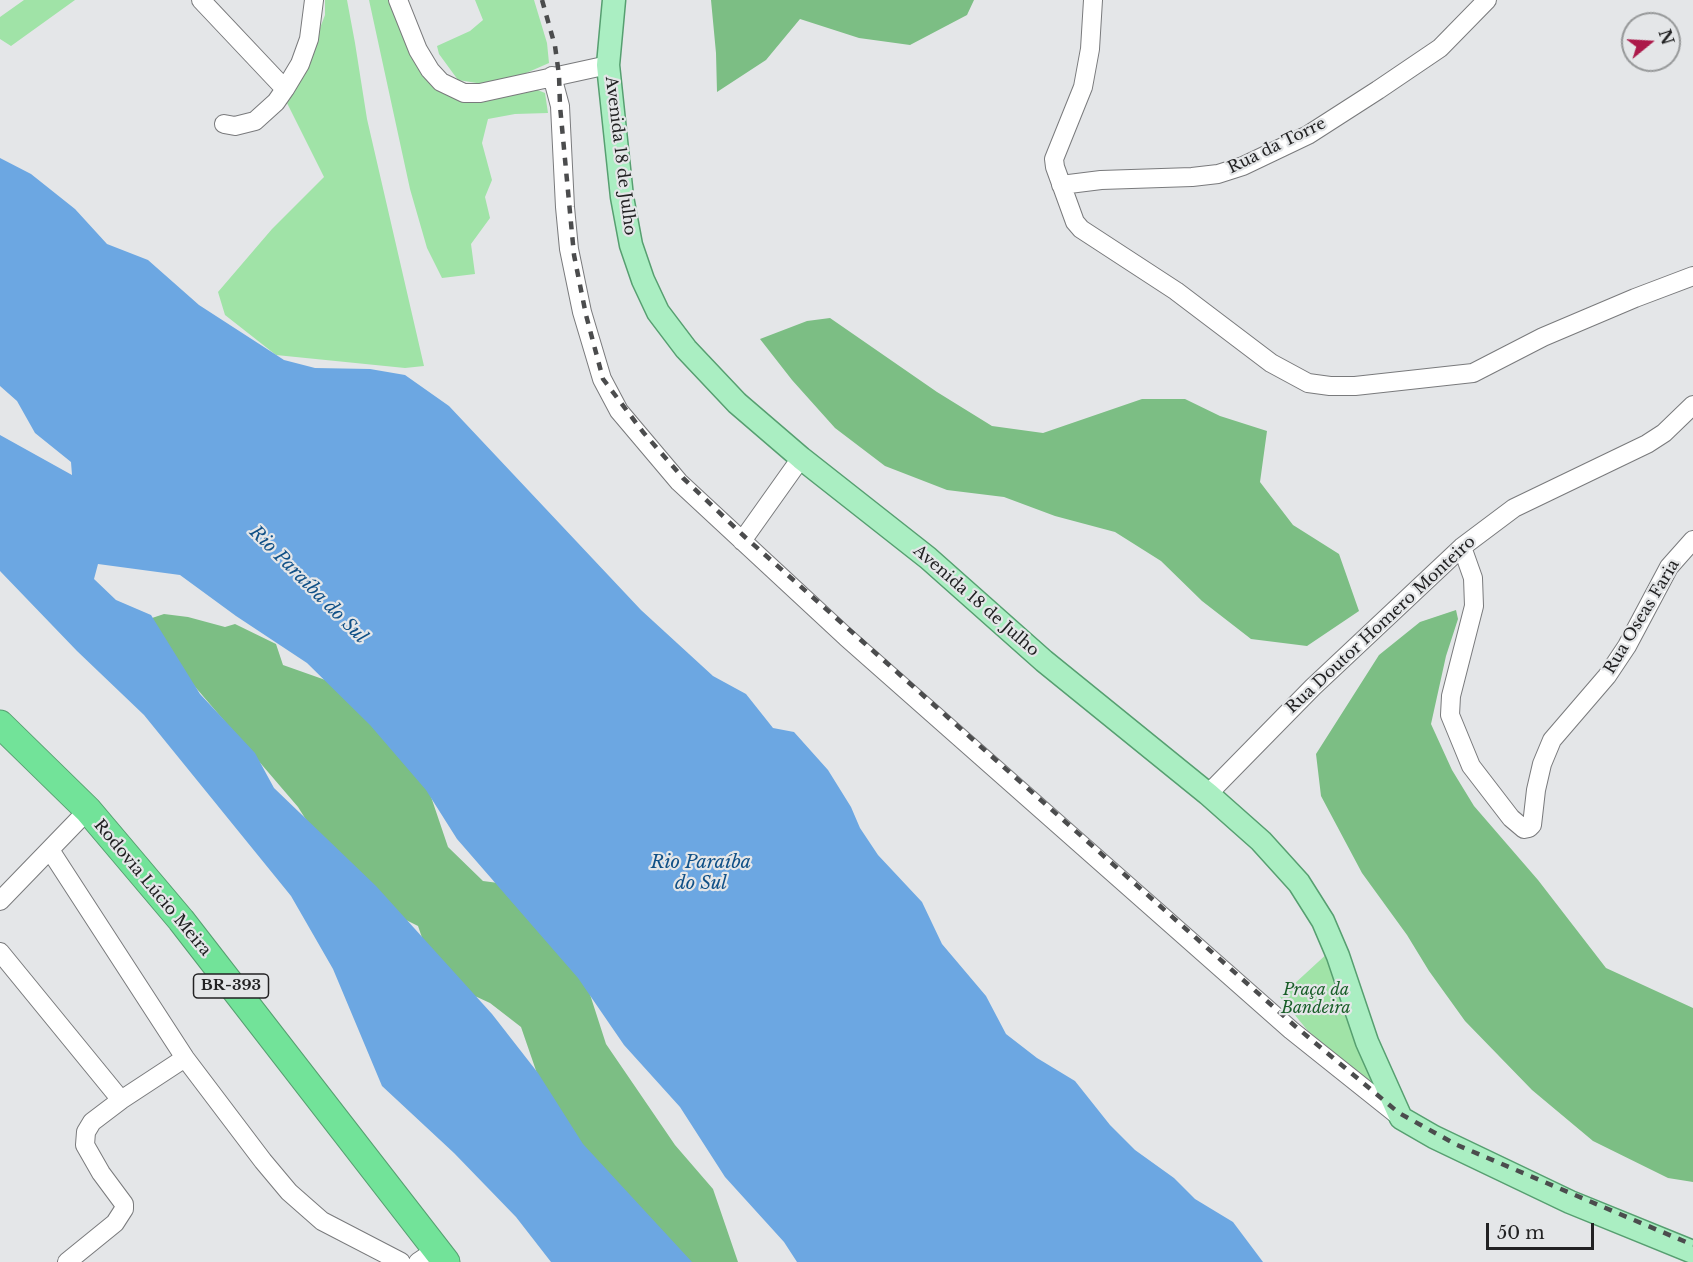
<!DOCTYPE html>
<meta charset="utf-8">
<style>
body{margin:0}
#map{position:relative;width:1693px;height:1262px;overflow:hidden;background:#e4e6e8;font-family:"Libre Baskerville",serif}
canvas{display:block}
.north{position:absolute;left:1621px;top:12px;width:60px;height:60px;box-sizing:border-box;background:#e4e6e8;border:2px solid #969899;border-radius:50%;rotate:72deg;font-size:16px;font-weight:700;line-height:24px;text-align:center;color:#222223}
.north::after{content:'';display:block;margin:auto;width:21px;height:27px;background:#ac194a;clip-path:polygon(50% 0,100% 100%,50% 72%,0 100%)}
.scale{position:absolute;left:1486px;top:1223px;width:108px;height:27px;box-sizing:border-box;border:3px solid #222223;border-top:0;padding-left:8px;font-size:18px;line-height:21px;white-space:nowrap;color:#222223;-webkit-text-stroke:4px #e4e6e8;paint-order:stroke}
</style>
<div id="map">
<canvas width="1693" height="1262"></canvas>
<div class="north">N</div>
<div class="scale">50 m</div>
</div>
<script>
const c = document.querySelector('canvas').getContext('2d');
c.lineJoin = 'round';
function fillPath(path, color) { c.fillStyle = color; c.fill(path, 'evenodd'); }
const shape = rows => new Path2D(rows.map(r => 'M' + r).join(''));
function trace(path, color, width, dash) { c.strokeStyle = color; c.lineWidth = width; c.lineCap = dash ? 'butt' : 'round'; c.setLineDash(dash || []); c.stroke(path); }
function write(font, color, halo, rows, align = 'center') {
  c.font = font + ' "Libre Baskerville",serif'; c.lineWidth = 4.5; c.setLineDash([]); c.textBaseline = 'middle'; c.strokeStyle = halo; c.fillStyle = color; for (const [text, x, y, turn = 0] of rows) {
    c.save(); c.translate(x, y); c.rotate((+turn || 0) * Math.PI / 180); c.textAlign = isNaN(turn) ? turn : align; if (halo) c.strokeText(text, 0, 0); c.fillText(text, 0, 0); c.restore();
  }
}
const green = shape([
 [24,0,75,0,11,46,0,39,0,17],
 [325,0,347,0,355,43,367,119,424,366,405,368,276,355,225,315,218,292,272,229,324,177,285,99,301,77,325,15],
 [369,0,394,0,449,94,535,89,545,93,548,113,515,114,488,119,482,143,492,180,485,197,490,218,471,244,475,274,442,278,427,248,410,189],
 [475,0,534,0,547,43,549,63,517,77,483,84,458,80,439,54,437,46,470,31,483,20],
 [1330,951,1372,1076,1374,1087,1308,1031,1280,997]
]);
const forest = shape([
 [711,0,974,0,967,15,910,45,859,38,800,19,766,60,717,92,716,53],
 [830,318,937,392,992,426,1043,433,1142,399,1185,399,1220,416,1267,431,1260,482,1293,525,1339,554,1359,611,1307,646,1251,639,1202,601,1161,561,1115,532,1055,516,1004,497,947,490,885,466,835,428,792,380,760,339,807,321],
 [1456,610,1458,619,1446,656,1431,724,1452,770,1474,806,1538,880,1606,968,1693,1008,1693,1182,1668,1178,1593,1141,1532,1090,1465,1021,1429,971,1407,935,1362,873,1321,796,1316,754,1379,655,1420,622],
 [164,614,188,617,225,627,235,624,276,644,283,665,348,688,424,776,448,847,483,881,506,884,586,982,606,1044,675,1145,713,1189,738,1262,636,1262,563,1149,521,1027,490,1003,477,997,439,987,418,926,404,919,322,845,298,807,185,675,143,621]
]);
const water = shape([
 [0,158,31,174,75,209,107,244,148,260,199,305,284,360,315,368,370,369,405,375,449,406,641,610,713,676,746,694,773,728,794,732,828,770,851,807,860,828,878,855,922,902,942,944,986,996,1006,1034,1037,1058,1075,1081,1110,1125,1135,1150,1174,1178,1195,1199,1233,1222,1263,1262,797,1262,784,1242,725,1177,680,1107,624,1045,578,978,457,839,426,790,370,725,307,663,236,616,180,575,98,564,94,579,116,600,151,615,200,694,255,753,274,788,376,886,492,1014,538,1073,583,1144,692,1262,551,1262,516,1217,454,1153,382,1086,333,969,291,896,144,715,77,651,0,571,0,435,72,475,71,462,35,433,17,401,0,386]
]);
const minor = shape([
 [201,0,285,89],
 [398,0,418,50,430,70,441,82,464,93,480,93,608,65],
 [1093,0,1090,49,1083,87,1054,159,1055,167,1075,222,1081,229,1176,291,1271,363,1308,383,1330,386,1355,386,1473,373,1543,337,1635,298,1693,276],
 [552,76,560,106,565,207,569,249,582,312,602,379,619,411,679,482,846,637,1291,1030,1400,1117],
 [224,124,235,126,255,121,276,102,285,89,300,64,309,39,314,0],
 [1061,185,1101,180,1192,177,1218,174,1243,166,1308,135,1378,90,1440,48,1487,0],
 [742,541,801,458],
 [1462,547,1473,578,1474,606,1451,696,1450,715,1471,766,1511,818,1524,829,1529,828,1532,825,1536,790,1542,764,1552,740,1607,676,1627,646,1669,567,1693,540],
 [1208,794,1313,687,1462,547,1514,508,1647,444,1664,433,1693,405],
 [50,850,185,1058,263,1161,289,1192,322,1221,401,1262],
 [0,901,88,810],
 [0,952,121,1100],
 [67,1262,115,1223,124,1209,124,1204,101,1173,85,1145,86,1132,92,1122,121,1100,185,1058],
 [418,1262,436,1250]
]);
const major = shape([
 [614,0,608,65,622,197,631,245,643,280,658,312,686,349,737,403,801,458,928,558,1044,661,1208,794,1261,841,1299,883,1323,921,1338,956,1367,1042,1401,1118,1434,1137,1570,1202,1693,1252]
]);
const highway = shape([
 [0,724,88,810,181,920,446,1262]
]);
const rail = shape([
 [542,0,555,46,559,75,560,106,574,255,586,315,603,379,643,432,683,478,745,537,1295,1026,1399,1113,1457,1145,1693,1245]
]);
const shields = [
 [231,986,75]
];
const shieldNames = [
 ["BR-393",231,986]
];
const streetNames = [
 ["Rua da Torre",1277,146,-26],
 ["Avenida 18 de Julho",620,156,83],
 ["Avenida 18 de Julho",976,601,41],
 ["Rua Oseas Faria",1642,617,-59],
 ["Rua Doutor Homero Monteiro",1381,625,-43],
 ["Rodovia Lúcio Meira",152,888,50]
];
const parkNames = [
 ["Praça da",1316,990],
 ["Bandeira",1316,1008]
];
const waterNames = [
 ["Rio Paraíba do Sul",308,585,45],
 ["Rio Paraíba",701,863],
 ["do Sul",701,884]
];
fillPath(green, '#a0e3a7');
fillPath(forest, '#7cbe84');
fillPath(water, '#6ca7e2');
trace(minor, '#797a7c', 20);
trace(major, '#569f70', 25);
trace(highway, '#569f70', 29);
trace(minor, '#fff', 18);
trace(major, '#aaeec2', 22);
trace(highway, '#72e399', 27);
trace(rail, '#4b4c4d', 4.5, [8, 8]);
for (const [x, y, w] of shields) { const box = new Path2D(); box.roundRect(x - w / 2, y - 12, w, 24, 4.5); c.fillStyle = '#e4e6e8'; c.fill(box); trace(box, '#222223', 1.5); }
write('bold 15px', '#222223', null, shieldNames);
write('16px', '#222223', '#e4e6e8', streetNames);
write('italic 16px', '#195e28', '#e4e6e8', parkNames);
write('italic 18px', '#105086', '#e4e6e8', waterNames);
</script>
